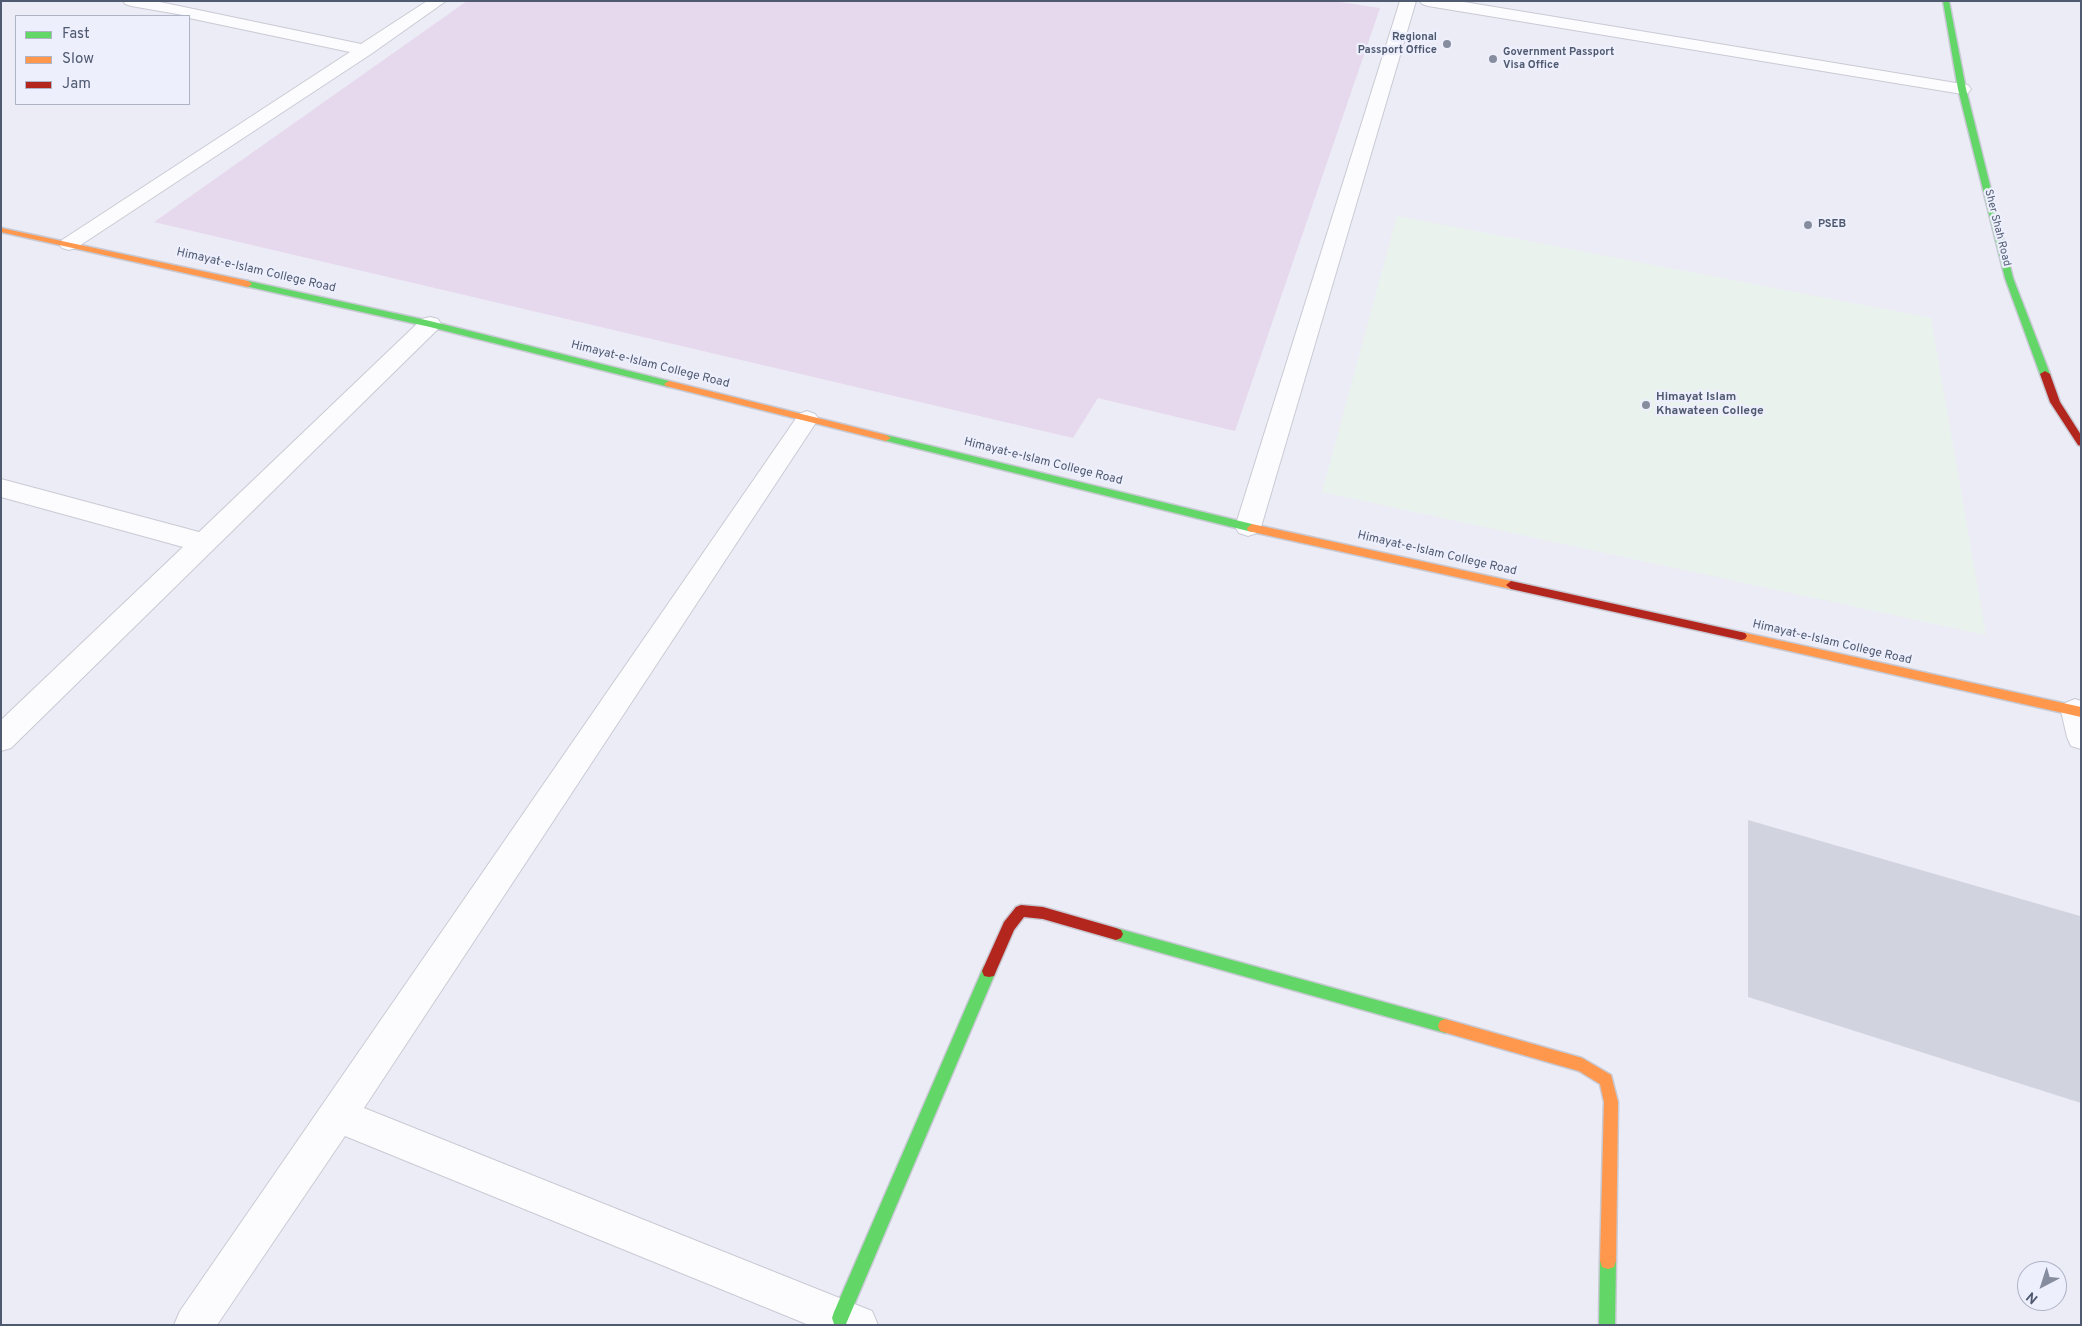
<!DOCTYPE html>
<style>
body{margin:0}
#map{position:relative;width:2082px;height:1326px;overflow:hidden;background:#ececf6;font-family:Overpass,sans-serif}
canvas{display:block}
.frame{position:absolute;inset:0;border:2px solid #4f5a70;pointer-events:none}
.legend{position:absolute;left:15px;top:15px;width:175px;height:90px;box-sizing:border-box;background:#eeeffd;border:1px solid #aeb3c5;margin:0;padding:6px 9px;list-style:none;font-size:15px;color:#4f5a70}
.legend li{display:flex;align-items:center;gap:10px;height:25px}
.legend b{width:25px;border:1px solid #aeb3c5}
.north{position:absolute;left:2017px;top:1261px;width:50px;height:50px;box-sizing:border-box;background:#eeeffd;border:1px solid #aeb3c5;border-radius:50%;rotate:220deg;font-size:14px;font-weight:700;line-height:20px;text-align:center;color:#4f5a70}
.north::after{content:'';display:block;margin:auto;width:18px;height:22px;background:#868d9f;clip-path:polygon(50% 0,100% 100%,50% 72%,0 100%)}
</style>
<div id="map">
<canvas width="2082" height="1326"></canvas>
<div class="frame"></div>
<ul class="legend">
<li><b style="height:6px;background:#63d668"></b>Fast</li>
<li><b style="height:6px;background:#ff974d"></b>Slow</li>
<li><b style="height:6px;background:#b3261e"></b>Jam</li>
</ul>
<div class="north">N</div>
</div>
<script>
const c = document.querySelector('canvas').getContext('2d');
c.lineJoin = 'round';
function fillPath(path, color) { c.fillStyle = color; c.fill(path, 'evenodd'); }
const shape = rows => new Path2D(rows.map(r => 'M' + r).join(''));
function trace(path, color, width, dash) { c.strokeStyle = color; c.lineWidth = width; c.lineCap = dash ? 'butt' : 'round'; c.setLineDash(dash || []); c.stroke(path); }
function write(font, color, halo, rows, align = 'center') {
  c.font = font + ' Overpass,sans-serif'; c.lineWidth = 4.5; c.setLineDash([]); c.textBaseline = 'middle'; c.strokeStyle = halo; c.fillStyle = color; for (const [text, x, y, turn = 0] of rows) {
    c.save(); c.translate(x, y); c.rotate((+turn || 0) * Math.PI / 180); c.textAlign = isNaN(turn) ? turn : align; if (halo) c.strokeText(text, 0, 0); c.fillText(text, 0, 0); c.restore();
  }
}
const education = shape([
 [1397,216,1931,318,1986,635,1322,492]
]);
const green = shape([
 [467,1,1333,1,1380,8,1235,431,1098,398,1073,438,154,222]
]);
const building = shape([
 [1748,820,2080,916,2081,1103,1748,997]
]);
const street = shape([
 [123,1,155,1,361,44,427,1,446,1,371,54,76,248,69,250,62,248,59,244,62,240,350,52,189,18,189,16,131,6,125,4,123,1],
 [1400,1,1416,1,1261,527,1257,533,1248,536,1239,533,1235,527,1400,1],
 [1420,1,1458,1,1962,84,1968,85,1971,89,1968,93,1962,94,1428,6,1422,4,1420,1],
 [430,317,438,319,441,324,438,329,11,748,1,751,1,720,183,547,1,497,1,479,199,532,422,319,430,317],
 [807,411,815,414,819,419,815,424,364,1108,872,1311,878,1325,809,1325,345,1136,217,1325,174,1325,180,1311,799,414,807,411],
 [2075,699,2081,701,2081,749,2071,746,2067,737,2061,711,2065,703,2075,699]
]);
const fast = shape([
 [1943,1,1949,1,1966,89,2013,278,2050,374,2048,376,2045,377,2040,374,2005,278,1958,89,1943,1],
 [248,281,430,321,669,381,674,384,669,387,430,327,245,286,245,282,248,281],
 [886,435,1252,524,1257,528,1252,532,883,440,881,438,883,436,886,435],
 [1116,928,1445,1019,1450,1021,1452,1026,1450,1031,1445,1033,1116,940,1111,938,1109,934,1111,930,1116,928],
 [989,965,994,966,996,971,846,1324,834,1324,832,1318,834,1312,984,966,989,965],
 [1608,1253,1614,1255,1616,1261,1615,1325,1599,1325,1600,1261,1602,1255,1608,1253]
]);
const slow = shape([
 [1,228,248,281,252,284,248,287,1,232,1,228],
 [669,381,886,435,891,438,886,441,666,386,664,384,669,381],
 [1252,524,1511,581,1516,585,1511,589,1248,531,1247,528,1252,524],
 [1741,632,2081,707,2081,717,1741,640,1737,639,1735,636,1737,633,1741,632],
 [1445,1019,1582,1058,1611,1075,1618,1102,1616,1261,1614,1267,1608,1269,1602,1267,1600,1261,1604,1102,1600,1084,1579,1071,1440,1031,1438,1026,1440,1021,1445,1019]
]);
const jam = shape([
 [2045,371,2050,374,2060,402,2081,435,2081,446,2078,445,2050,402,2040,374,2045,371],
 [1511,581,1741,632,1745,633,1747,636,1745,639,1741,640,1511,589,1506,585,1511,581],
 [1021,905,1043,907,1116,928,1121,930,1123,934,1121,938,1116,940,1043,919,1024,917,1014,930,994,976,989,977,984,976,982,971,1004,922,1016,907,1021,905]
]);
const markers = [
 [1447,44,5,"#868d9f"],
 [1493,59,5,"#868d9f"],
 [1808,225,5,"#868d9f"],
 [1646,405,5,"#868d9f"]
];
const farPoinames = [
 ["Regional",1437,38,"right"],
 ["Passport Office",1437,51,"right"],
 ["Government Passport",1503,53],
 ["Visa Office",1503,66],
 ["PSEB",1818,225]
];
const farStreetnames = [
 ["Sher Shah Road",1997,228,76]
];
const streetNames = [
 ["Himayat-e-Islam College Road",256,271,13],
 ["Himayat-e-Islam College Road",650,365,14],
 ["Himayat-e-Islam College Road",1043,462,14],
 ["Himayat-e-Islam College Road",1437,554,13],
 ["Himayat-e-Islam College Road",1832,643,13]
];
const poiNames = [
 ["Himayat Islam",1656,398],
 ["Khawateen College",1656,412]
];
fillPath(education, '#e9f2ec');
fillPath(green, '#e6d8ed');
fillPath(building, '#d1d3de');
trace(street, '#c9cad4', 2);
trace(fast, '#c7c9d3', 3);
trace(slow, '#c7c9d3', 3);
trace(jam, '#c7c9d3', 3);
fillPath(street, '#fcfcfe');
fillPath(fast, '#63d668');
fillPath(slow, '#ff974d');
fillPath(jam, '#b3261e');
for (const [x, y, r, color] of markers) { const dot = new Path2D(); dot.arc(x, y, r, 0, 2 * Math.PI); c.fillStyle = color; c.fill(dot); trace(dot, '#eeeffd', 2); }
write('bold 11px', '#4f5a70', '#eeeffd', farPoinames, 'left');
write('11px', '#4f5a70', '#eeeffd', farStreetnames);
write('12px', '#4f5a70', '#eeeffd', streetNames);
write('bold 12px', '#4f5a70', '#eeeffd', poiNames, 'left');
</script>
